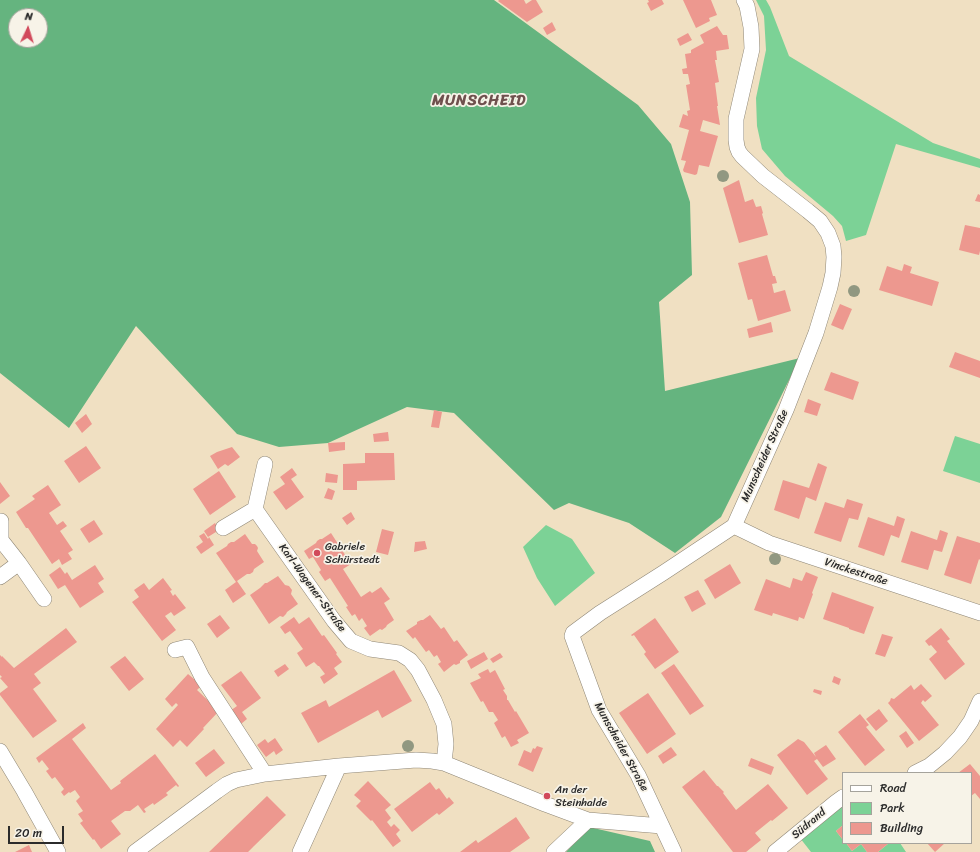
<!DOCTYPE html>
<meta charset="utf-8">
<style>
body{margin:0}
#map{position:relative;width:980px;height:852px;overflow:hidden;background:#f0e0c2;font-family:Sriracha,sans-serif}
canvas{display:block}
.legend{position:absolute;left:842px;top:772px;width:130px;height:72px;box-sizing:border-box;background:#f7f3e8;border:1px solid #a5a39c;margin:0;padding:5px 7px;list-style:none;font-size:12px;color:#2b2b2b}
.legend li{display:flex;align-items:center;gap:8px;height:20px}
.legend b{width:20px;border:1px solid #a5a39c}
.north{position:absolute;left:8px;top:8px;width:40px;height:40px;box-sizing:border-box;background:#f7f3e8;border:1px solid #a5a39c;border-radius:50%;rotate:4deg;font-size:11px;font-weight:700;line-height:16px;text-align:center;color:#2b2b2b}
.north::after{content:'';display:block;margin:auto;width:14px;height:18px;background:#d1495b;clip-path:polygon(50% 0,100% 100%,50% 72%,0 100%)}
.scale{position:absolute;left:8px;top:826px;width:56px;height:18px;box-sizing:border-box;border:2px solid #2b2b2b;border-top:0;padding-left:5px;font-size:12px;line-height:14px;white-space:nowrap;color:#2b2b2b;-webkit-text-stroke:3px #f7f3e8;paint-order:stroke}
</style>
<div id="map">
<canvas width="980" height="852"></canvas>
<ul class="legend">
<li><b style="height:5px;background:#fff"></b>Road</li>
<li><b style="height:11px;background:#7cd296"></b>Park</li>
<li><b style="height:11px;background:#ed988f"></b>Building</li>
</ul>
<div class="north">N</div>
<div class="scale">20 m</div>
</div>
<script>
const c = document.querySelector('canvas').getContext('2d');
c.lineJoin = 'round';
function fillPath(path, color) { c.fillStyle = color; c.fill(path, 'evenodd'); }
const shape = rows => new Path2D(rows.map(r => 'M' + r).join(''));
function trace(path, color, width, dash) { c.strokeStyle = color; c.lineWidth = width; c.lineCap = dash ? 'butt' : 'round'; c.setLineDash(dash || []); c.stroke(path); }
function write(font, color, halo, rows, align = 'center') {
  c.font = font + ' Sriracha,sans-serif'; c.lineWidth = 3.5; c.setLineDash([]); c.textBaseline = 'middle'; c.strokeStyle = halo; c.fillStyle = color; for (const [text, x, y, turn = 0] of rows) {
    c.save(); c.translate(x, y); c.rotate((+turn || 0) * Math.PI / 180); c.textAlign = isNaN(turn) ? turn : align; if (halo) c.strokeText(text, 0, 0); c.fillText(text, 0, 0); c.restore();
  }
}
const green = shape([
 [756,0,766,0,770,7,789,56,933,143,980,159,980,168,896,144,866,235,846,241,842,226,833,216,785,176,762,149,757,126,756,98,766,50,764,16],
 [955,436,980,444,980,483,943,471],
 [546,525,572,539,595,573,555,606,537,578,523,547],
 [843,805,843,825,836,831,843,840,843,843,846,843,852,851,861,844,867,852,811,852,800,838],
 [889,843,900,843,906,852,878,852]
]);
const forest = shape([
 [0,0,494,0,638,105,671,144,690,202,692,275,659,302,665,391,800,358,721,517,675,553,629,523,569,503,554,510,454,413,407,407,328,443,279,447,237,434,136,326,69,428,0,373],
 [16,16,40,16,40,40,16,40],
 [589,827,650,841,655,852,566,852]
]);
const building = shape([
 [499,0,524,0,526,4,532,0,536,0,543,12,527,22,498,1],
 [648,0,662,0,664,4,651,11,647,3,649,2],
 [683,0,711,0,717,15,709,18,710,21,696,28],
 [552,22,556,30,547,35,543,28],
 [717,26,723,35,727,35,729,49,716,51,717,60,715,60,719,82,715,83,718,106,717,106,720,125,703,120,700,131,718,136,709,167,699,165,697,174,695,175,684,172,683,170,686,161,681,160,689,130,679,127,683,114,688,116,687,111,690,110,686,85,690,84,688,74,683,74,682,69,687,68,685,54,691,53,691,50,704,43,700,35],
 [688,33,692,40,680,46,677,39],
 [739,180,745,202,753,199,756,207,761,206,763,213,762,214,768,235,739,243,723,188],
 [978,194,980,195,980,202,975,201],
 [965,225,980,228,980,251,979,255,959,250],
 [767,255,773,276,775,276,777,283,772,284,774,293,785,290,791,311,758,321,752,299,748,300,738,263],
 [904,264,912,267,910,273,939,282,932,306,879,290,887,266,902,271],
 [840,304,852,309,843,330,831,325],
 [771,322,773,332,749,338,747,329],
 [955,352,980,361,980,378,949,367],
 [831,372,859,382,853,400,824,390],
 [808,399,821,404,817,416,804,412],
 [434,410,442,412,439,428,431,427],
 [86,414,92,424,82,433,75,423],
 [388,432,389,441,374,442,373,434],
 [345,442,345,450,329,452,328,443],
 [86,446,101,468,79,483,64,461],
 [232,447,240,457,228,466,225,464,218,469,210,456,217,452],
 [365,453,394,453,395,480,357,481,357,490,343,490,343,464,365,463],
 [818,463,827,467,816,501,806,497,799,519,774,510,783,480,809,488],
 [292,468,297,475,291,479,304,497,286,510,273,492,285,484,280,477],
 [219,471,236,497,210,515,193,489],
 [326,473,338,475,337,483,325,482],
 [0,482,10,496,0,504],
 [48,485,61,505,49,513,57,525,63,521,67,526,60,531,73,550,68,553,72,559,62,565,59,559,52,564,28,528,26,528,16,512,35,499,32,496],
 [328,488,335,491,332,500,324,498],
 [847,499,863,504,858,520,849,518,841,542,814,533,825,502,844,508],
 [351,512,355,519,347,525,342,518],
 [897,516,905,519,899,538,891,535,884,556,858,547,868,517,894,526],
 [94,520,103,534,89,543,80,529],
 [215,523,219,530,208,537,204,531],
 [382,529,394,532,388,555,376,552],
 [940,530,948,533,942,552,934,550,928,570,901,562,911,531,937,540],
 [204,533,208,539,209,537,214,545,201,554,196,547,203,542,199,536],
 [331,533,351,564,343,569,361,597,370,591,372,593,381,587,390,599,384,603,394,620,387,625,386,627,382,630,380,629,370,636,364,628,367,626,362,618,359,621,355,614,352,616,346,607,348,606,330,578,325,581,319,572,321,570,313,557,309,559,304,551,316,543,317,541,320,539,322,539],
 [245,534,252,544,255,544,257,546,258,548,257,551,264,562,254,569,253,572,250,574,247,574,237,581,246,594,233,603,225,590,236,582,216,553,227,546,228,544,231,542,234,542],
 [957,536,980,543,980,560,979,559,971,584,944,575],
 [425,541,427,549,414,552,415,542],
 [730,564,741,583,715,599,704,580],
 [95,565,104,579,98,583,104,592,80,608,65,585,58,589,49,575,60,567,65,574,67,572,72,580],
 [806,572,818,577,812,593,813,594,804,619,799,617,798,621,773,613,772,616,754,610,766,579,790,588,793,578,802,581],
 [278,576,285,585,289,586,292,590,291,594,298,604,287,612,286,614,283,617,280,616,269,624,250,595,260,588,265,583,267,583],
 [163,578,172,590,170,591,173,596,175,594,186,608,174,616,171,612,165,616,176,630,162,641,132,602,139,597,134,590,144,583,149,590],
 [698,590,706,604,692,612,684,597],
 [832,592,874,607,864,634,849,629,849,628,823,619],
 [220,615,230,628,217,638,207,624],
 [430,615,441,629,444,627,454,642,457,640,468,655,460,661,460,663,456,665,454,664,444,672,438,664,441,662,437,655,434,657,429,650,426,652,415,637,413,639,406,631,417,624,417,622,421,620,423,620],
 [294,617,299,624,309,617,322,636,324,635,337,653,336,654,342,662,334,668,338,674,324,684,320,677,325,674,319,666,318,666,314,662,306,667,297,653,303,649,290,631,285,634,280,627],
 [655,618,679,652,655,669,644,654,646,652,634,635,632,636,631,635],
 [66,628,77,642,34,674,41,683,33,689,57,721,33,738,0,695,0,693,8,687,0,678,2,677,0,675,0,655,2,657,2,656,14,668],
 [941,628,950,639,947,641,965,664,945,680,929,659,937,652,931,645,929,646,925,641],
 [882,634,893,637,885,657,875,654],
 [484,652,488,659,471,669,467,661],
 [500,653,503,657,493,663,490,659],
 [125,656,144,679,129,691,110,667],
 [285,664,289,669,278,677,274,671],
 [674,664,704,706,690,715,661,673],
 [488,669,490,673,495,670,505,689,503,690,507,696,507,700,508,700,515,712,516,711,529,733,517,740,519,743,511,747,505,736,502,738,494,723,498,720,493,712,489,712,483,701,481,702,470,683,481,678,478,674],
 [394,670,412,701,382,718,378,710,318,743,301,713,326,700,329,707],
 [241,671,261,698,242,712,247,719,241,724,230,711,237,706,221,685],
 [188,674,194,679,194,678,202,685,197,690,219,711,203,728,204,729,187,747,180,740,173,747,156,729,178,705,176,703,172,707,165,699],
 [834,676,841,679,839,685,832,682],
 [921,684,932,696,925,702,923,700,921,703,939,725,919,741,888,703,890,701,891,698,894,699,911,685,914,690],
 [814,689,822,691,821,695,813,692],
 [648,693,676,734,647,754,619,713],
 [879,709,888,721,876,731,866,719],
 [860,714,869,725,866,727,885,750,865,766,838,732],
 [83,723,86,728,72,739,111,790,121,783,120,781,155,754,179,786,178,787,176,785,166,793,168,795,154,805,153,803,144,809,146,812,144,813,138,805,130,811,125,811,111,821,121,834,101,849,94,839,93,840,80,823,83,821,78,814,83,811,76,801,80,797,75,790,70,793,69,792,64,796,61,792,64,789,55,777,52,779,46,771,49,769,42,760,39,763,36,758],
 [906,731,914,743,907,748,899,736],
 [275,738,283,750,276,755,274,751,266,757,257,745,265,739,268,743],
 [798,739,804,742,816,757,814,753,826,745,836,759,823,767,817,759,814,761,828,779,807,795,777,755],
 [537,746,543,748,533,772,518,765,524,750,531,753,533,748,535,749],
 [671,747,677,755,663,764,658,756],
 [214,749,225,763,206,777,195,763],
 [751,758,774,767,771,775,748,766],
 [970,764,980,776,980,799,975,793,971,796,971,773,958,773],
 [704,770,717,786,718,786,724,792,723,793,736,810,768,784,788,808,772,821,771,820,755,833,761,840,746,852,733,852,682,787],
 [368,781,391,805,385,810,391,818,387,822,391,827,394,824,400,830,396,834,401,841,393,847,372,820,371,821,356,806,361,801,354,795],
 [430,782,436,790,439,788,447,799,449,797,454,803,439,815,437,813,412,832,394,809],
 [267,796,286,815,254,846,248,852,209,852],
 [516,817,530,838,510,852,460,852,476,840,478,843],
 [843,825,843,840,836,831],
 [846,843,889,843,878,852,867,852,861,844,852,851],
 [927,843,945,843,935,852],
 [29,845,32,852,15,852]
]);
const street = shape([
 [255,509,265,464],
 [734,526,769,543,980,613],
 [223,528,255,509,334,621,351,641,370,649,399,653,410,660,418,670,434,700,444,724,446,744,444,763],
 [19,563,44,599],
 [0,577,19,563,1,540,1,521],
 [175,650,187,647,202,677,265,774],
 [0,751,24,791,58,852],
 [915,773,929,766,945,753,960,737,971,721,980,701],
 [135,852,217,791,227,784,236,780,265,774,339,766,416,760,432,761,444,763,545,804,588,820,662,826],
 [300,852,339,766],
 [554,852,588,820],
 [674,852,638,775,599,710,572,636,573,633,577,630,600,613,663,573,734,526,786,410,816,333,830,287,833,273,834,257,833,246,828,233,820,221,808,211,763,176,742,156,739,152,737,147,736,140,736,119,752,49,751,27,747,6,744,0],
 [775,852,836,802,843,797]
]);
const trees = [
 [723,176],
 [854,291],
 [775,559],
 [408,746]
];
const markers = [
 [317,553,4,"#d1495b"],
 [547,796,4,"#d1495b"]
];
const streetNames = [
 ["Munscheider Straße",765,456,-66],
 ["Vinckestraße",856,572,18],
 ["Karl-Wagener-Straße",312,588,54],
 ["Munscheider Straße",621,747,61],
 ["Südrand",809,824,-40]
];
const poiNames = [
 ["Gabriele",325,547],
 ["Schürstedt",325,560],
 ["An der",555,790],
 ["Steinhalde",555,803]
];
const districtNames = [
 ["MUNSCHEID",479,101]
];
fillPath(green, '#7cd296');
fillPath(forest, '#65b47f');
fillPath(building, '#ed988f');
trace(street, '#8e8676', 16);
trace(street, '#fff', 15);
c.fillStyle = '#919881';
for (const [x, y] of trees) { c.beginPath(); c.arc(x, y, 6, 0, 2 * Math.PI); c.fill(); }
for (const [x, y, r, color] of markers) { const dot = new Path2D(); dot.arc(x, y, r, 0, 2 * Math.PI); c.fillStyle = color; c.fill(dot); trace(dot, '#f7f3e8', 1.5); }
write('11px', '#2b2b2b', '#f7f3e8', streetNames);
write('11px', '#2b2b2b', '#f7f3e8', poiNames, 'left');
c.letterSpacing = '1px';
write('bold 15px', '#6f514e', '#f7f3e8', districtNames);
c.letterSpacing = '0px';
</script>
